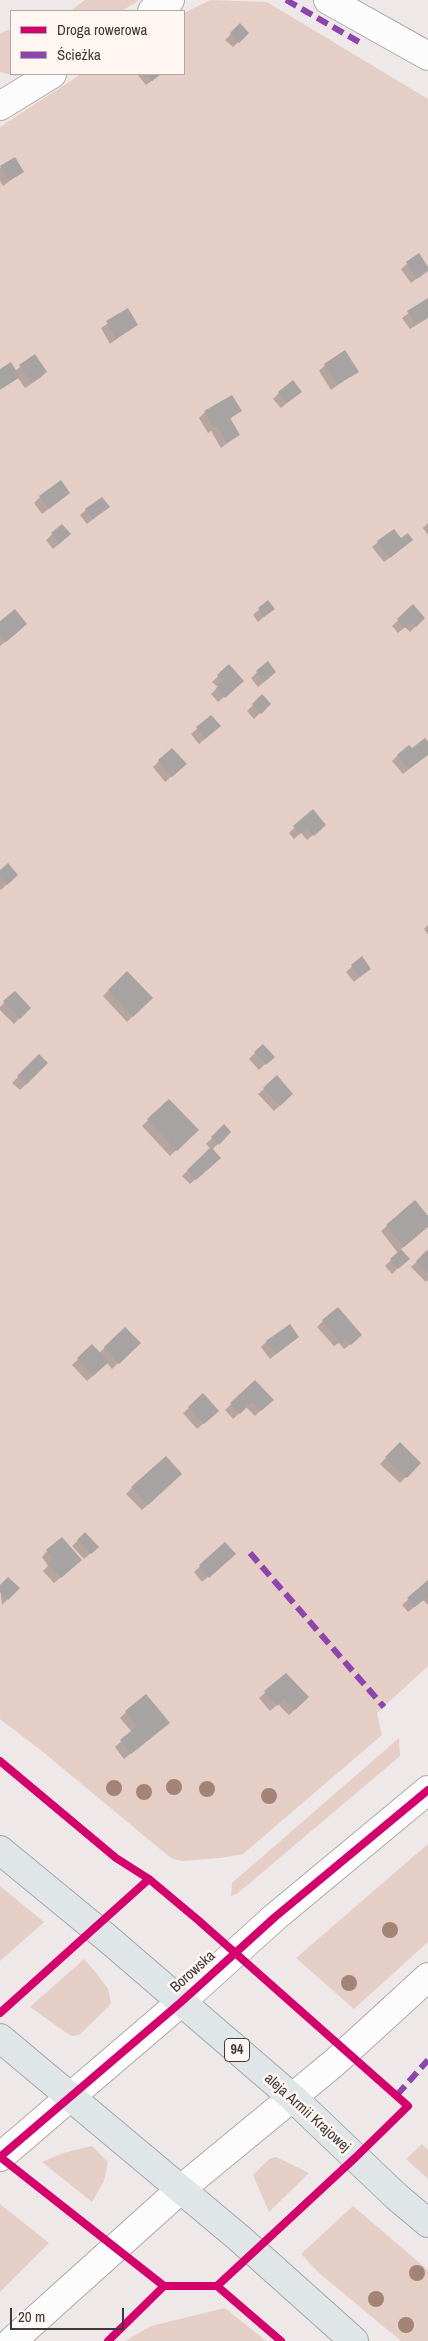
<!DOCTYPE html>
<meta charset="utf-8">
<style>
body{margin:0}
#map{position:relative;width:428px;height:2341px;overflow:hidden;background:#eee9e8;font-family:"Archivo Narrow",sans-serif}
canvas{display:block}
.legend{position:absolute;left:10px;top:10px;width:175px;height:65px;box-sizing:border-box;background:#fff5f1;border:1px solid #b2aaa7;margin:0;padding:6px 9px;list-style:none;font-size:15px;color:#3e3a39}
.legend li{display:flex;align-items:center;gap:10px;height:25px}
.legend b{width:25px;border:1px solid #b2aaa7}
.scale{position:absolute;left:10px;top:2308px;width:114px;height:22px;box-sizing:border-box;border:2px solid #3e3a39;border-top:0;padding-left:6px;font-size:15px;line-height:18px;white-space:nowrap;color:#3e3a39;-webkit-text-stroke:4px #fff5f1;paint-order:stroke}
</style>
<div id="map">
<canvas width="428" height="2341"></canvas>
<ul class="legend">
<li><b style="height:6px;background:#d6006c"></b>Droga rowerowa</li>
<li><b style="height:6px;background:#8e44ad"></b>Ścieżka</li>
</ul>
<div class="scale">20 m</div>
</div>
<script>
const c = document.querySelector('canvas').getContext('2d');
c.lineJoin = 'round';
function fillPath(path, color) { c.fillStyle = color; c.fill(path, 'evenodd'); }
const shape = rows => new Path2D(rows.map(r => 'M' + r).join(''));
function trace(path, color, width, dash) { c.strokeStyle = color; c.lineWidth = width; c.lineCap = dash ? 'butt' : 'round'; c.setLineDash(dash || []); c.stroke(path); }
function write(font, color, halo, rows, align = 'center') {
  c.font = font + ' "Archivo Narrow",sans-serif'; c.lineWidth = 5; c.setLineDash([]); c.textBaseline = 'middle'; c.strokeStyle = halo; c.fillStyle = color; for (const [text, x, y, turn = 0] of rows) {
    c.save(); c.translate(x, y); c.rotate((+turn || 0) * Math.PI / 180); c.textAlign = isNaN(turn) ? turn : align; if (halo) c.strokeText(text, 0, 0); c.fillText(text, 0, 0); c.restore();
  }
}
const green = shape([
 [85,0,139,0,122,11,70,11],
 [210,0,267,2,428,99,428,1666,377,1713,382,1735,243,1854,220,1858,182,1861,173,1859,166,1854,43,1752,0,1719,0,127,81,74,184,74,184,13],
 [11,29,11,74,24,74,15,76,0,72,0,33],
 [399,1738,400,1756,238,1893,231,1896,232,1883],
 [428,1844,428,1942,354,2009,296,1958],
 [0,1886,44,1922,0,1961],
 [84,1959,97,1974,108,1989,111,2002,108,2007,79,2035,71,2036,30,2007],
 [422,2144,428,2150,428,2179,406,2159],
 [92,2146,108,2162,104,2181,92,2202,42,2162,63,2153],
 [276,2157,309,2173,269,2212,253,2175,269,2159],
 [0,2204,49,2243,0,2292],
 [353,2206,428,2270,428,2341,401,2341,319,2273,301,2254],
 [225,2308,266,2341,125,2341,151,2326]
]);
const shadow = shape([
 [240,25,248,33,233,47,225,40],
 [137,74,161,74,146,85],
 [15,159,23,171,3,186,0,181,0,168],
 [418,255,428,270,411,283,401,269],
 [428,299,428,318,410,329,402,318],
 [128,310,137,324,110,344,101,328],
 [34,356,46,372,40,378,25,388,18,378,0,390,0,370,15,371],
 [325,365,357,371,331,390,319,371],
 [279,393,294,397,281,408,273,399],
 [240,410,230,419,239,434,221,448,211,431,208,433,199,418,205,412],
 [69,493,42,514,34,503,40,497],
 [108,507,87,524,80,515,86,510],
 [428,523,428,535,423,528],
 [62,525,64,540,53,549,46,540],
 [378,542,406,545,384,562,372,547],
 [268,602,267,614,258,622,253,615],
 [413,606,424,618,410,632,405,627,398,633,392,626],
 [0,622,20,630,0,646],
 [267,663,269,678,258,687,251,678],
 [229,666,236,687,218,702,211,694,218,687,212,682],
 [262,696,269,704,254,719,247,711],
 [211,717,213,732,199,744,191,734],
 [428,745,428,754,403,774,392,761,398,755],
 [159,761,179,770,165,782,153,767],
 [312,811,319,830,307,840,301,833,294,839,289,833],
 [0,872,16,875,1,890,0,889],
 [428,925,428,935,424,929],
 [361,958,370,968,354,982,346,972],
 [127,972,151,998,127,1022,103,996],
 [15,992,29,1008,14,1024,0,1010,0,1007],
 [255,1053,267,1062,259,1070,249,1059],
 [39,1056,47,1063,20,1090,12,1083],
 [264,1089,292,1094,274,1111,258,1094],
 [169,1100,197,1130,170,1156,142,1126],
 [224,1126,229,1132,212,1150,213,1164,190,1184,182,1176,211,1149,206,1144],
 [428,1218,428,1226,400,1250,402,1264,392,1274,385,1266,398,1253,381,1231,387,1226],
 [427,1252,428,1280,426,1282,411,1267],
 [323,1321,355,1341,344,1349,339,1343,334,1346,317,1327],
 [125,1329,139,1343,112,1369,107,1363,87,1381,72,1365,92,1346,99,1353],
 [298,1337,270,1359,261,1347,267,1341],
 [255,1382,272,1400,255,1416,246,1407,233,1419,225,1410],
 [189,1408,211,1417,197,1429,183,1413],
 [400,1443,419,1463,400,1483,380,1464],
 [175,1480,142,1510,126,1494,132,1488],
 [85,1534,92,1552,84,1559,72,1546],
 [225,1544,228,1559,202,1582,194,1572],
 [47,1551,74,1566,54,1583,43,1571,48,1566,42,1557],
 [428,1582,428,1605,423,1600,408,1612,402,1605],
 [0,1587,18,1588,2,1605],
 [286,1674,308,1697,289,1715,278,1704,270,1711,259,1698],
 [126,1712,162,1728,124,1759,115,1747,132,1732,120,1718]
]);
const building = shape([
 [240,23,249,33,239,43,230,33],
 [147,74,161,74,152,81],
 [15,157,24,172,9,181,0,166],
 [419,253,428,267,428,271,417,279,406,262],
 [428,298,428,317,416,324,407,311],
 [128,308,138,325,116,339,106,321],
 [345,350,359,372,337,385,324,364],
 [35,354,47,372,31,383,19,365],
 [11,362,20,377,2,388,0,384,0,369],
 [293,380,302,392,287,403,278,392],
 [232,395,242,411,230,418,240,435,227,443,217,426,214,428,204,411],
 [61,480,70,493,49,509,39,496],
 [102,497,110,507,93,519,85,509],
 [62,524,71,534,59,544,51,533],
 [394,529,401,538,408,533,413,540,390,558,377,541],
 [268,600,275,609,264,617,258,608],
 [413,604,425,618,416,627,412,622,405,628,397,619],
 [15,609,27,624,6,642,0,635,0,621],
 [268,661,276,672,264,682,256,671],
 [229,664,244,681,225,698,216,688,223,681,217,675],
 [262,694,271,704,261,714,252,704],
 [211,715,221,726,205,739,196,727],
 [425,738,428,742,428,755,409,769,397,755,409,745,412,748],
 [172,748,187,764,172,777,158,760],
 [313,809,326,825,314,836,307,828,300,834,293,826],
 [8,863,18,875,7,885,0,877,0,870],
 [362,956,371,969,360,977,351,965],
 [127,971,153,998,133,1017,108,990],
 [15,991,31,1008,20,1019,3,1001],
 [263,1044,275,1057,266,1065,254,1052],
 [39,1054,48,1063,26,1085,17,1076],
 [277,1075,293,1094,280,1106,263,1088],
 [169,1099,199,1130,177,1151,147,1119],
 [224,1124,231,1132,219,1145,211,1137],
 [211,1147,221,1158,196,1180,187,1170],
 [415,1200,428,1216,428,1227,404,1247,386,1225],
 [401,1249,410,1259,398,1269,390,1259],
 [427,1250,428,1251,428,1273,416,1261],
 [338,1307,362,1335,351,1345,345,1338,341,1342,322,1320],
 [290,1324,299,1337,276,1354,266,1341],
 [125,1327,141,1343,119,1364,104,1347],
 [92,1344,109,1362,93,1376,77,1358],
 [255,1380,274,1400,261,1411,252,1402,240,1414,230,1403],
 [203,1393,219,1411,204,1424,188,1407],
 [400,1442,421,1463,407,1478,385,1457],
 [166,1456,182,1474,148,1505,131,1487],
 [85,1532,99,1547,91,1554,77,1540],
 [62,1537,82,1560,61,1578,48,1564,54,1559,46,1550],
 [225,1542,236,1554,209,1578,199,1565],
 [8,1577,20,1588,8,1600,0,1592,0,1585],
 [428,1580,428,1596,415,1607,407,1598],
 [286,1673,309,1697,295,1710,284,1699,277,1706,264,1691],
 [146,1694,170,1723,131,1754,120,1740,137,1726,125,1711]
]);
const minor = shape([
 [328,0,428,56],
 [152,11,170,0],
 [0,106,52,74],
 [0,2157,180,2003,275,1917,428,1790],
 [12,2341,181,2189,334,2063,428,1977]
]);
const major = shape([
 [0,1850,107,1938,293,2098,397,2197,428,2223],
 [0,2038,239,2238,354,2341]
]);
const quiet = shape([
 [286,0,361,43],
 [250,1553,384,1707],
 [397,2095,428,2060]
]);
const cycleway = shape([
 [0,1761,116,1858,149,1879,198,1920,408,2106,356,2157,217,2286],
 [0,2013,149,1879],
 [0,2157,180,2003,275,1917,428,1790],
 [0,2157,164,2286,217,2286,281,2341],
 [108,2341,164,2286]
]);
const trees = [
 [174,1787],
 [114,1788],
 [207,1789],
 [144,1792],
 [269,1796],
 [390,1930],
 [349,1983],
 [417,2273],
 [376,2299],
 [406,2325]
];
const shields = [
 [237,2050,25]
];
const shieldNames = [
 ["94",237,2050]
];
const streetNames = [
 ["Borowska",193,1972,-42],
 ["aleja Armii Krajowej",307,2113,42]
];
fillPath(green, '#e4cec6');
fillPath(shadow, '#0003');
fillPath(building, '#a6a3a2');
trace(minor, '#ada9a8', 30);
trace(major, '#a0a8ac', 30);
trace(minor, '#fcfcfc', 28);
trace(major, '#e0e5e8', 28);
trace(quiet, '#8e44ad', 6, [12, 6]);
trace(cycleway, '#d6006c', 8);
c.fillStyle = '#a28376';
for (const [x, y] of trees) { c.beginPath(); c.arc(x, y, 8, 0, 2 * Math.PI); c.fill(); }
for (const [x, y, w] of shields) { const box = new Path2D(); box.roundRect(x - w / 2, y - 11.5, w, 23, 4); c.fillStyle = '#fff5f1'; c.fill(box); trace(box, '#3e3a39', 1); }
write('bold 14px', '#3e3a39', null, shieldNames);
write('15px', '#3e3a39', '#fff5f1', streetNames);
</script>
